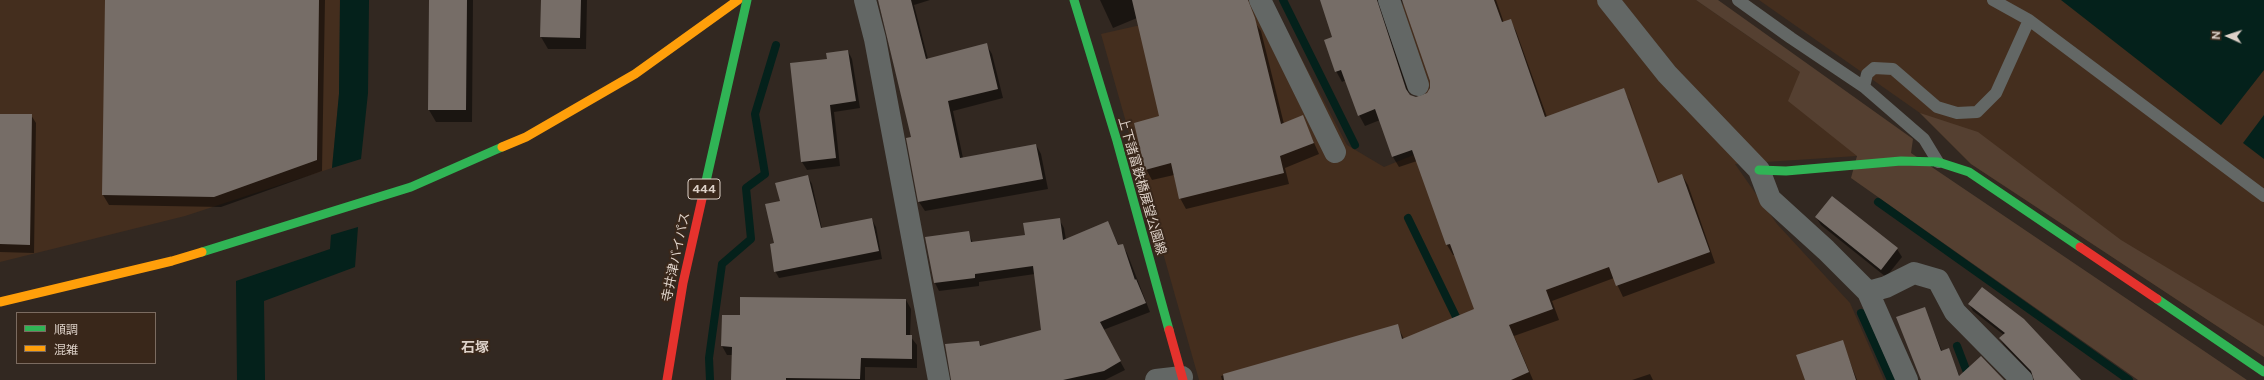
<!DOCTYPE html>
<meta charset="utf-8">
<style>
body{margin:0}
#map{position:relative;width:2264px;height:380px;overflow:hidden;background:#322821;font-family:"Public Sans","Noto Sans JP",sans-serif}
canvas{display:block}
.legend{position:absolute;left:16px;top:312px;width:140px;height:52px;box-sizing:border-box;background:#39271a;border:1px solid #7b6b60;margin:0;padding:5px 7px;list-style:none;font-size:12px;color:#ddd1c8}
.legend li{display:flex;align-items:center;gap:8px;height:20px}
.legend b{width:20px;border:1px solid #7b6b60}
.north{position:absolute;left:2208px;top:16px;width:40px;height:40px;-webkit-text-stroke:3px #39271a;paint-order:stroke;rotate:273deg;font-size:11px;font-weight:700;line-height:16px;text-align:center;color:#ddd1c8}
.north::after{content:'';display:block;margin:auto;width:14px;height:18px;background:#ddd1c8;clip-path:polygon(50% 0,100% 100%,50% 72%,0 100%)}
</style>
<div id="map">
<canvas width="2264" height="380"></canvas>
<ul class="legend">
<li><b style="height:5px;background:#30b455"></b>順調</li>
<li><b style="height:5px;background:#ff9f0a"></b>混雑</li>
</ul>
<div class="north">N</div>
</div>
<script>
const c = document.querySelector('canvas').getContext('2d');
c.lineJoin = 'round';
function fillPath(path, color) { c.fillStyle = color; c.fill(path, 'evenodd'); }
const shape = rows => new Path2D(rows.map(r => 'M' + r).join(''));
function trace(path, color, width, dash) { c.strokeStyle = color; c.lineWidth = width; c.lineCap = dash ? 'butt' : 'round'; c.setLineDash(dash || []); c.stroke(path); }
function write(font, color, halo, rows, align = 'center') {
  c.font = font + ' "Public Sans","Noto Sans JP",sans-serif'; c.lineWidth = 4; c.setLineDash([]); c.textBaseline = 'middle'; c.strokeStyle = halo; c.fillStyle = color; for (const [text, x, y, turn = 0] of rows) {
    c.save(); c.translate(x, y); c.rotate((+turn || 0) * Math.PI / 180); c.textAlign = isNaN(turn) ? turn : align; if (halo) c.strokeText(text, 0, 0); c.fillText(text, 0, 0); c.restore();
  }
}
const built = shape([
 [0,0,340,0,339,94,332,168,185,216,0,262],
 [1251,0,1271,0,1347,145,1384,167,1443,143,1395,7,1416,0,1696,0,1800,72,1857,156,1735,164,1777,224,1850,303,1884,380,1199,380,1101,34],
 [1759,0,2264,0,2264,357,1971,164,1920,113]
]);
const green = shape([
 [1696,0,1718,0,1913,139,1911,153,2247,380,2138,380,1851,178,1857,156,1788,101,1800,72],
 [1920,113,1978,132,2121,240,2264,326,2264,357,1971,164]
]);
const water = shape([
 [340,0,369,0,368,93,361,159,332,168,339,94],
 [2061,0,2264,0,2264,70,2221,125],
 [2264,115,2264,159,2243,143],
 [358,227,355,267,264,301,265,380,237,380,236,281,330,249,331,235]
]);
const shadow = shape([
 [106,0,325,0,322,171,221,207,109,205,103,195],
 [430,0,473,0,472,122,436,122,429,110],
 [542,0,587,0,586,49,548,49,541,37],
 [878,0,930,0,914,5,928,59,986,44,992,54,1003,98,953,111,963,158,1036,145,1041,154,1048,189,925,211,919,202,912,138],
 [1100,0,1239,0,1261,31,1284,124,1302,116,1319,154,1285,168,1289,184,1186,209,1180,198,1174,175,1152,180,1146,169,1161,117,1137,18,1113,28],
 [1321,0,1389,0,1383,16,1410,96,1422,98,1429,94,1431,81,1404,3,1401,0,1496,0,1504,23,1510,20,1516,31,1547,117,1623,90,1629,100,1659,183,1682,175,1688,185,1715,263,1623,297,1614,278,1552,301,1559,320,1514,336,1533,380,1222,380,1221,376,1397,325,1404,339,1475,310,1455,255,1453,255,1447,245,1417,161,1399,167,1393,157,1380,120,1365,126,1359,115,1346,80,1342,82,1336,71,1334,38],
 [1627,99,1629,99,1660,187,1658,188],
 [848,51,852,59,860,108,834,112,840,166,807,170,802,162,792,63,828,60],
 [0,115,31,115,36,123,34,253,0,252],
 [808,177,812,184,822,229,872,220,876,227,882,259,779,278,775,271,775,244,781,202],
 [1816,217,1897,249,1902,257,1886,277,1821,225],
 [1059,219,1064,228,1066,240,1108,222,1119,246,1122,245,1127,253,1150,312,1103,330,1125,370,1105,380,952,380,979,342,981,346,1043,331,1035,274,979,282,979,286,939,291,935,283,926,238,968,232,973,243,1026,236],
 [906,300,911,309,910,336,917,345,917,368,865,367,865,380,732,380,733,355,727,355,722,346,723,316,741,316],
 [1969,304,2079,380,2037,380,2004,345,2000,339,2004,335,1973,311],
 [1924,308,1942,351,1948,349,1960,377,2002,380,1921,380],
 [1842,341,1857,380,1806,380],
 [1650,374,1653,380,1632,380]
]);
const stream = shape([
 [1283,0,1355,145],
 [1878,202,2129,380],
 [1408,218,1460,325],
 [1861,313,1891,380],
 [1957,346,1970,380],
 [710,380,709,358,722,264,751,239,746,188,765,174,755,114,776,45]
]);
const building = shape([
 [105,0,319,0,317,160,214,197,102,195],
 [429,0,467,0,466,110,428,110],
 [541,0,581,0,580,38,540,37],
 [878,0,911,0,926,59,987,43,998,89,948,101,960,158,1036,144,1043,179,918,202,906,138,911,137],
 [1132,0,1248,0,1255,18,1281,124,1303,115,1314,143,1280,156,1284,173,1179,199,1171,163,1145,170,1134,123,1159,116],
 [1320,0,1377,0,1406,89,1410,95,1416,97,1427,93,1430,88,1430,81,1402,0,1494,0,1502,22,1511,19,1545,117,1624,88,1658,183,1682,174,1710,252,1616,286,1609,267,1546,290,1553,309,1509,325,1529,372,1511,380,1224,380,1223,374,1398,324,1402,339,1474,309,1450,244,1446,245,1412,150,1392,157,1375,109,1358,116,1341,70,1335,72,1324,40,1332,37],
 [848,50,856,101,830,105,836,158,801,162,790,63,827,59,826,53],
 [0,114,32,114,30,245,0,244],
 [808,175,821,228,872,218,879,251,774,272,770,244,774,243,765,204,780,201,775,183],
 [1832,196,1898,248,1881,270,1815,217],
 [1060,218,1063,240,1108,221,1118,245,1123,244,1135,280,1136,279,1146,303,1100,322,1121,361,1104,371,1063,380,951,380,945,344,979,341,980,346,1041,330,1033,266,975,274,975,278,934,283,925,237,969,231,971,242,1025,235,1023,223],
 [1982,287,2024,319,2081,380,2034,380,2031,371,1999,338,2005,333,1968,304],
 [740,297,906,299,906,335,912,335,912,359,861,358,860,379,786,378,786,380,731,380,732,347,721,346,722,315,740,315],
 [1925,307,1941,351,1949,348,1959,376,1981,356,2004,380,1921,380,1896,317],
 [1843,340,1856,380,1805,380,1796,355]
]);
const lane = shape([
 [1738,0,1791,38,1864,87,1924,139,1938,162],
 [1993,0,2029,20,2264,196],
 [1864,87,1867,74,1874,68,1893,69,1937,107,1957,113,1977,112,1996,93,2029,20]
]);
const street = shape([
 [865,0,875,39,939,380],
 [1260,0,1335,152],
 [1389,0,1418,85],
 [1608,0,1667,74,1759,170,1770,199,1826,250,1868,292,1907,380],
 [1868,292,1886,287,1914,273,1938,280,1955,312,2022,380],
 [1156,380,1182,377]
]);
const fast = shape([
 [1074,0,1117,141,1169,330],
 [1759,170,1786,171,1901,161,1938,162,1969,172,2080,247],
 [704,190,747,0],
 [202,252,411,187,502,147],
 [2157,299,2264,372]
]);
const slow = shape([
 [502,147,526,137,635,74,738,0],
 [0,302,172,261,202,252]
]);
const jam = shape([
 [2080,247,2157,299],
 [1169,330,1183,380],
 [667,380,683,283,704,190]
]);
const shields = [
 [704,189,32]
];
const shieldNames = [
 ["444",704,189]
];
const streetNames = [
 ["上下諸富鉄橋展望公園線",1142,186,74],
 ["寺井津バイパス",676,257,-78]
];
const neighbourhoodNames = [
 ["石塚",475,348]
];
fillPath(built, '#442e1e');
fillPath(green, '#554031');
fillPath(water, '#04211b');
fillPath(shadow, '#0007');
trace(stream, '#04211b', 8);
fillPath(building, '#766d67');
trace(lane, '#636765', 12);
trace(street, '#636765', 22);
trace(fast, '#30b455', 9);
trace(slow, '#ff9f0a', 9);
trace(jam, '#e5322d', 9);
for (const [x, y, w] of shields) { const box = new Path2D(); box.roundRect(x - w / 2, y - 10, w, 20, 3); c.fillStyle = '#39271a'; c.fill(box); trace(box, '#ddd1c8', 1); }
write('bold 12px', '#ddd1c8', null, shieldNames);
write('13px', '#ddd1c8', '#39271a', streetNames);
write('bold 14px', '#ddd1c8', '#39271a', neighbourhoodNames);
</script>
